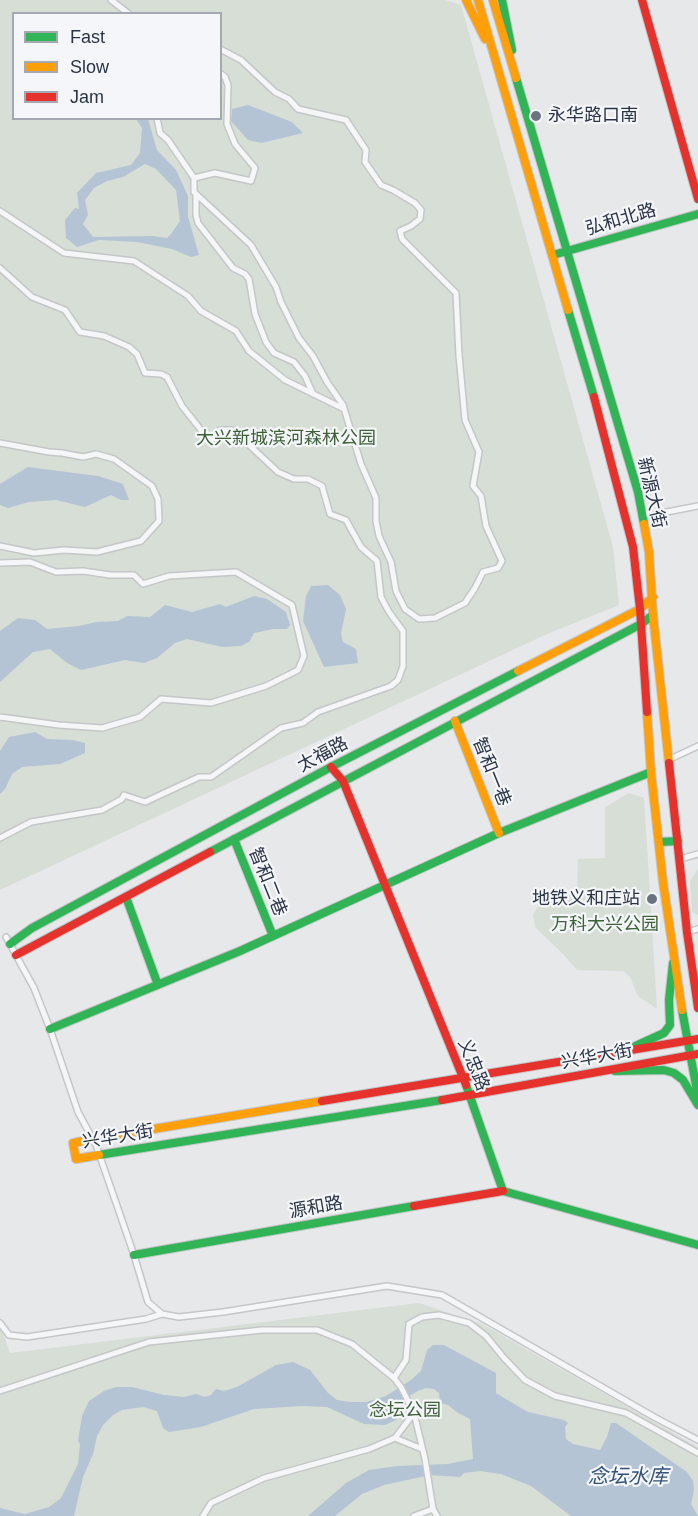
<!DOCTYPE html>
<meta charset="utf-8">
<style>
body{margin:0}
#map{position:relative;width:698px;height:1516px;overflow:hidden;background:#e6e8ea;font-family:Helvetica,sans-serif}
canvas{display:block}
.legend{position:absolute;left:12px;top:12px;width:210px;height:108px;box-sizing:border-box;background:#f4f6f9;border:2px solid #a4a8b1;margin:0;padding:8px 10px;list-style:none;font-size:18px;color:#2b3445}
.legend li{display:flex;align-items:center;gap:12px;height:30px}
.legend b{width:30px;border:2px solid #a4a8b1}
</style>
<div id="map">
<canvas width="698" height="1516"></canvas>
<ul class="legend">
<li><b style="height:8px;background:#30b455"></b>Fast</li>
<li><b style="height:8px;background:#ff9f0a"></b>Slow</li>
<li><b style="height:8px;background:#e5322d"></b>Jam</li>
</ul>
</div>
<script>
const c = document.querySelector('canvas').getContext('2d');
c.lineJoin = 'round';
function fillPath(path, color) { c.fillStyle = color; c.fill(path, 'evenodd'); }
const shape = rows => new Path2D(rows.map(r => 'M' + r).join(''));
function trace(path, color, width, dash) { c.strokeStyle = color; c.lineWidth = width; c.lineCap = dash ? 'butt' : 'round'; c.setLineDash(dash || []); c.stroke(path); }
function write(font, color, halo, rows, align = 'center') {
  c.font = font + ' Helvetica,"Noto Sans SC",sans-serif'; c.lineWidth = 4.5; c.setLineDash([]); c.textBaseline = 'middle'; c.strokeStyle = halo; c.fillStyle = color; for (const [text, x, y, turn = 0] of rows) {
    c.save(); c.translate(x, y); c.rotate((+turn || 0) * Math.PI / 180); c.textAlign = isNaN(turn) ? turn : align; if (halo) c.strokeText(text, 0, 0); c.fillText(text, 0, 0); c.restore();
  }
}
const green = shape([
 [0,0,445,0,461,5,613,547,619,605,547,634,0,890],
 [14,14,220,14,220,118,14,118],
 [629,793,644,798,657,1009,638,996,630,977,623,971,577,970,563,954,535,927,533,915,538,906,577,888,578,859,605,858,605,807],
 [698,869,698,915,692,912,690,881],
 [419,1303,482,1324,698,1447,698,1516,0,1516,0,1324,10,1353]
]);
const water = shape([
 [248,105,292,122,303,133,261,143,248,140,231,121,232,109],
 [136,119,148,119,157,150,176,170,188,196,188,217,199,255,191,257,172,249,137,242,99,240,77,247,66,238,65,220,75,208,79,209,77,193,96,173,131,165,140,153,142,128],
 [145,164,156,169,176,190,180,221,171,234,167,238,152,236,93,237,83,224,88,215,85,200,94,188,107,181,123,177],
 [28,467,98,476,123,484,129,500,121,500,111,495,85,507,56,500,29,502,8,508,0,505,0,484],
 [328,585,340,595,346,609,341,633,343,642,356,649,358,663,324,667,303,621,306,596,311,586],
 [254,596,267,599,286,612,290,625,287,629,273,629,254,633,249,642,241,646,222,647,187,639,175,643,157,658,144,663,125,660,81,670,67,663,50,649,33,652,0,682,0,631,18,618,35,620,47,629,79,626,96,622,118,621,127,616,150,617,165,605,192,612,220,604,226,607],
 [35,732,47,739,73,740,85,743,85,753,60,764,22,767,12,774,5,789,0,794,0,751,9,737],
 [433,1345,444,1345,496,1373,496,1393,504,1398,528,1412,564,1420,568,1423,565,1427,566,1439,573,1444,600,1450,607,1437,611,1423,616,1423,687,1472,693,1481,694,1490,691,1504,698,1516,571,1516,531,1486,501,1474,480,1471,464,1473,460,1477,430,1475,384,1485,362,1494,335,1516,308,1516,346,1483,369,1470,397,1466,448,1464,473,1459,470,1419,458,1413,448,1405,440,1403,439,1393,434,1389,426,1388,418,1391,402,1400,399,1415,396,1420,385,1425,364,1424,327,1407,301,1406,254,1409,201,1427,169,1432,163,1428,157,1411,143,1407,122,1410,113,1415,103,1425,97,1436,93,1454,83,1477,74,1516,0,1516,0,1508,25,1514,49,1507,61,1498,78,1464,80,1444,78,1441,82,1416,89,1401,104,1391,116,1387,132,1387,164,1395,184,1397,196,1394,205,1397,211,1395,216,1389,224,1391,237,1387,276,1365,293,1362,310,1370,328,1393,337,1400,350,1402,366,1402,386,1396,411,1380,421,1371,427,1350]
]);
const street = shape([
 [111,0,129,14],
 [157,118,160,133,168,140,194,178,194,192,251,245,276,287,281,302,299,338,313,356,327,382,343,405,361,464,376,498,376,521,379,536,391,562,396,591,405,609,419,619,435,618,465,603,475,588,483,572,498,568,502,561,486,526,481,496,473,486,479,452,465,420,459,355,456,293,402,239,400,231,411,226,420,219,421,210,415,203,393,190,381,185,365,162,366,150,346,120,298,109,289,99,275,92,241,60,220,49],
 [194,178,215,173,251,181,255,168,235,144,227,124,228,85,225,77,220,73],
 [196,194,196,215,198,223,233,268,245,274,249,279,255,314,266,342,274,353,294,362,305,376,313,394],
 [0,211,64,253,134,261,188,296,201,311,236,331,249,351,285,380,344,409],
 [0,268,32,297,65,310,80,332,104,336,129,347,137,354,145,373,161,374,167,377,182,406,205,435,213,439,220,430,233,430,278,472,294,479,308,479,322,486,330,514,346,520,361,547,377,561,381,597,389,612,403,631,403,666,398,680,391,686,318,712,303,723,281,728,211,777,199,777,145,802,124,795,122,799,102,810,31,822,0,838],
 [0,443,49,452,62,453,83,457,96,454,114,459,152,486,158,499,159,521,141,541,97,552,64,550,34,553,0,546],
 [641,512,651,515,698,506],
 [0,563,30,562,56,572,83,571,110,575,134,575,143,584,169,576,236,572,292,605,304,656,298,670,266,686,211,703,161,699,140,717,102,728,59,725,0,717],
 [668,760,698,746],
 [680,859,698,854],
 [687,932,698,929],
 [6,937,34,988,50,1029,78,1112,96,1145,134,1255,148,1302,162,1314,179,1317,223,1312,387,1286,442,1295,654,1417,698,1440],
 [0,1323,9,1335,27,1337,146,1319,162,1314],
 [394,1378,406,1360,409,1324,422,1317,439,1315,469,1323,486,1336,504,1358,525,1380,555,1396,626,1413,698,1453],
 [0,1391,149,1342,262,1330,317,1330,352,1344,394,1378,401,1387,414,1413,425,1459,433,1509,437,1516],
 [395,1438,422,1449],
 [203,1516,211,1503,264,1478,369,1449,395,1438,414,1413],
 [414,1516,433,1509]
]);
const fast = shape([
 [502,0,512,50],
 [516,78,638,492,644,524],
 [553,255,698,214],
 [568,310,594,397],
 [234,839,273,936],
 [659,842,678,841],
 [210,852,641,624,653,615],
 [126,897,158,985],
 [10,944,32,928,331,767,518,671],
 [682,1010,698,1096],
 [50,1029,240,951,499,833,651,772],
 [629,1049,664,1033,670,1025,669,1000,673,963],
 [615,1071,664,1070,674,1073,683,1080,698,1105],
 [466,1085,503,1191,698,1245],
 [99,1155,442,1100],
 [134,1255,414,1206]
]);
const slow = shape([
 [466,0,485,39],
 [478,0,568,310],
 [493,0,516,78],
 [644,524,649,552,653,615,669,763],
 [518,671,640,609,653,597],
 [647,712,651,772,663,882,682,1010],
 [455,721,499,833],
 [93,1139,73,1143,76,1159,99,1155],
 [93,1139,322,1101]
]);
const jam = shape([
 [642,0,698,199],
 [594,397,633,547,640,609,647,712],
 [669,763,687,932,698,1008],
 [331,767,343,781,466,1085],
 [16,955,210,852],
 [442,1100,698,1054],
 [322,1101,698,1039],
 [414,1206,503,1191]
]);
const markers = [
 [536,116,6,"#6c737f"],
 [652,899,6,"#6c737f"]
];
const poiNames = [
 ["永华路口南",548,116],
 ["地铁义和庄站",640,899,"right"]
];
const streetNames = [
 ["弘和北路",621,220,-16],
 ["新源大街",651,493,77],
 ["太福路",323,755,-28],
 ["智和一巷",491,772,68],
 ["智和二巷",267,882,68],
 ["兴华大街",597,1057,-10],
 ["义忠路",473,1065,68],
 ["兴华大街",118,1137,-9],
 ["源和路",316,1208,-10]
];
const parkNames = [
 ["大兴新城滨河森林公园",286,439],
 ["万科大兴公园",605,925],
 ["念坛公园",405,1411]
];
const waterNames = [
 ["念坛水库",628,1477]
];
fillPath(green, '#d6ded6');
fillPath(water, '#b4c4d5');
trace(street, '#c4c6c8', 8);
trace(fast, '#c4c6c8', 10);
trace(slow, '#c4c6c8', 10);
trace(jam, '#c4c6c8', 10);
trace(street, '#f5f6f7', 5);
trace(fast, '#30b455', 8);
trace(slow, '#ff9f0a', 8);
trace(jam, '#e5322d', 8);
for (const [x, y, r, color] of markers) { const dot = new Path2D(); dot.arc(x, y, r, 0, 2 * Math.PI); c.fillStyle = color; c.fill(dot); trace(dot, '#f4f6f9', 2); }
write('18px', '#2b3445', '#f4f6f9', poiNames, 'left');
write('18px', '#2b3445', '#f4f6f9', streetNames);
write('18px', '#3f6138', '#f4f6f9', parkNames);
write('italic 20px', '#34527a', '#f4f6f9', waterNames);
</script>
